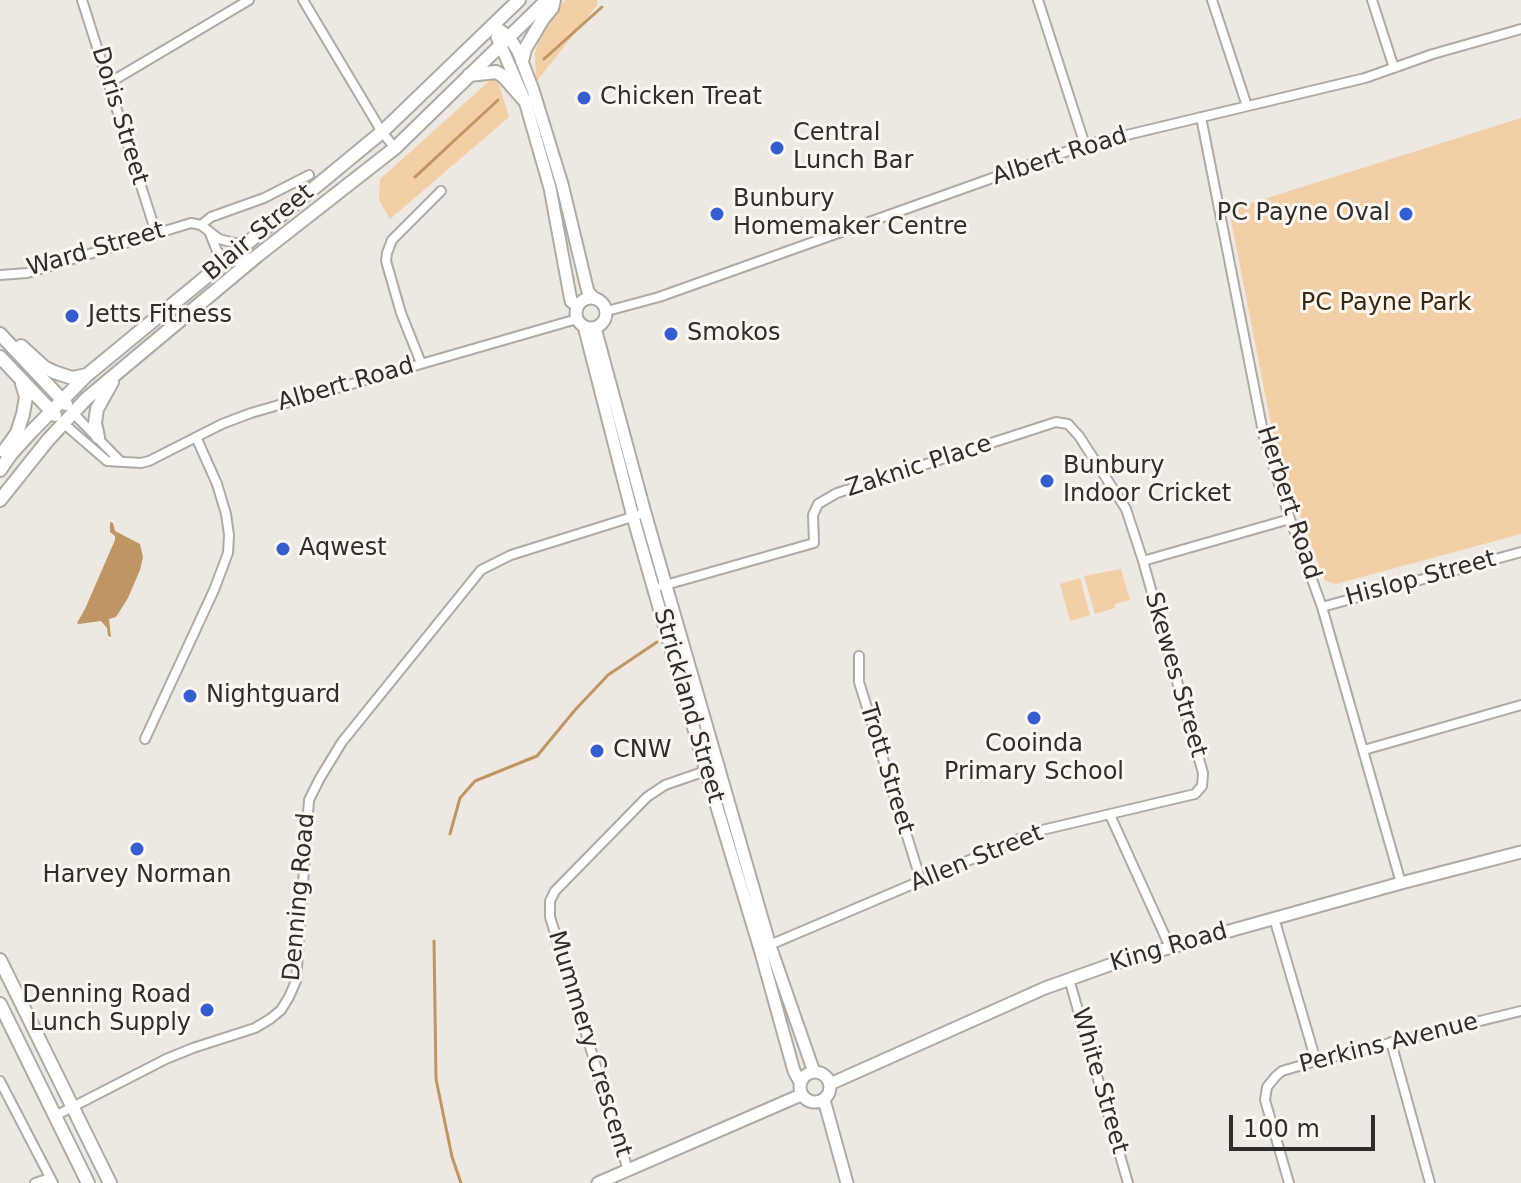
<!DOCTYPE html>
<style>
body{margin:0}
#map{position:relative;width:1521px;height:1183px;overflow:hidden;background:#eee8e2;font-family:"DejaVu Sans",sans-serif}
canvas{display:block}
.scale{position:absolute;left:1229px;top:1115px;width:146px;height:36px;box-sizing:border-box;border:4px solid #302e2c;border-top:0;padding-left:10px;font-size:24px;line-height:28px;white-space:nowrap;color:#302e2c;-webkit-text-stroke:6px #fbf6ef;paint-order:stroke}
</style>
<div id="map">
<canvas width="1521" height="1183"></canvas>
<div class="scale">100 m</div>
</div>
<script>
const c = document.querySelector('canvas').getContext('2d');
c.lineJoin = 'round';
function fillPath(path, color) { c.fillStyle = color; c.fill(path, 'evenodd'); }
const shape = rows => new Path2D(rows.map(r => 'M' + r).join(''));
function trace(path, color, width, dash) { c.strokeStyle = color; c.lineWidth = width; c.lineCap = dash ? 'butt' : 'round'; c.setLineDash(dash || []); c.stroke(path); }
function write(font, color, halo, rows, align = 'center') {
  c.font = font + ' "DejaVu Sans",sans-serif'; c.lineWidth = 6; c.setLineDash([]); c.textBaseline = 'middle'; c.strokeStyle = halo; c.fillStyle = color; for (const [text, x, y, turn = 0] of rows) {
    c.save(); c.translate(x, y); c.rotate((+turn || 0) * Math.PI / 180); c.textAlign = isNaN(turn) ? turn : align; if (halo) c.strokeText(text, 0, 0); c.fillText(text, 0, 0); c.restore();
  }
}
const green = shape([
 [566,0,597,0,598,4,536,82,535,53,545,22],
 [496,75,509,117,390,219,379,200,380,179],
 [1521,118,1521,534,1336,584,1325,581,1277,455,1229,210],
 [1121,569,1130,600,1115,604,1115,608,1095,614,1084,576],
 [1080,578,1090,615,1070,621,1060,584]
]);
const water = shape([
 [110,522,113,523,115,531,140,544,143,557,140,570,128,598,116,617,109,619,111,637,108,636,107,628,101,621,79,624,77,623,85,609,115,540,115,536,110,532]
]);
const stream = shape([
 [544,59,602,7],
 [415,177,498,100],
 [450,834,460,798,475,781,537,756,575,710,608,675,657,642],
 [434,941,436,1079,452,1157,461,1183]
]);
const street = shape([
 [82,0,156,233],
 [303,0,382,132,395,148],
 [1038,0,1085,145],
 [1212,0,1247,106],
 [1372,0,1394,68],
 [109,83,249,0],
 [1201,117,1264,437,1290,519,1322,607,1401,883],
 [201,225,211,217,264,198,309,175],
 [209,231,217,251,226,260,234,262,253,257],
 [0,275,27,273,191,223,201,225,219,239,239,244,246,242],
 [607,311,659,297,1085,145,1365,78,1433,54,1521,29],
 [421,363,401,313,386,261,387,253,392,240,441,191],
 [73,413,120,461],
 [63,423,107,461,141,463,149,461,222,424,251,413,577,319],
 [1143,561,1290,519],
 [662,586,814,543,813,515,818,504,837,493,1056,422,1068,424,1079,436,1126,509,1143,561,1203,773,1202,786,1195,794,1038,831,765,947],
 [1322,607,1521,552],
 [859,656,859,682,921,881],
 [145,739,214,590,228,553,229,535,226,514,217,484,196,437],
 [1364,750,1521,705],
 [1110,815,1170,947],
 [1274,918,1316,1061],
 [1069,979,1128,1183],
 [1391,1042,1430,1183],
 [0,1081,53,1183],
 [55,1116,166,1059,193,1048,255,1028,270,1019,281,1010,289,997,296,981,309,800,320,778,342,742,481,570,511,555,645,513],
 [628,1170,550,917,550,901,555,891,647,797,665,785,720,766],
 [35,1183,50,1178],
 [1289,1183,1265,1100,1267,1087,1276,1076,1282,1071,1316,1061,1521,1011]
]);
const secondary = shape([
 [493,25,509,37,518,51,533,90,562,184,588,292,594,298],
 [497,37,525,101,550,188,571,301,577,306],
 '576 313a15 15 0 1 1 30 0a15 15 0 1 1-30 0Z',
 [584,326,633,517,706,771,760,949,794,1071,800,1082],
 [595,328,645,513,770,946,814,1072],
 '800 1087a15 15 0 1 1 30 0a15 15 0 1 1-30 0Z',
 [830,1084,1045,988,1115,963,1401,883,1521,852],
 [824,1100,847,1183],
 [598,1183,801,1095]
]);
const primary = shape([
 [522,61,525,49,543,19,552,8,554,0],
 [469,75,496,72,503,76,525,101],
 [0,334,66,404],
 [21,346,44,367,54,372,72,378,87,375],
 [0,357,55,415],
 [98,437,95,423,97,409,112,382],
 [4,451,17,433,23,414,26,397,22,384],
 [0,470,11,454,31,432,87,375,382,132,519,0],
 [0,500,48,440,86,399,257,256,395,148,547,0],
 [0,960,110,1183],
 [0,1004,88,1183]
]);
const markers = [
 [584,98,8,"#365dcd"],
 [777,148,8,"#365dcd"],
 [717,214,8,"#365dcd"],
 [1406,214,8,"#365dcd"],
 [72,316,8,"#365dcd"],
 [671,334,8,"#365dcd"],
 [1047,481,8,"#365dcd"],
 [283,549,8,"#365dcd"],
 [190,696,8,"#365dcd"],
 [1034,718,8,"#365dcd"],
 [597,751,8,"#365dcd"],
 [137,849,8,"#365dcd"],
 [207,1010,8,"#365dcd"]
];
const poiNames = [
 ["Chicken Treat",600,98],
 ["Central",793,134],
 ["Lunch Bar",793,162],
 ["Bunbury",733,200],
 ["Homemaker Centre",733,228],
 ["PC Payne Oval",1390,214,"right"],
 ["Jetts Fitness",88,316],
 ["Smokos",687,334],
 ["Bunbury",1063,467],
 ["Indoor Cricket",1063,495],
 ["Aqwest",299,549],
 ["Nightguard",206,696],
 ["Cooinda",1034,745,"center"],
 ["Primary School",1034,773,"center"],
 ["CNW",613,751],
 ["Harvey Norman",137,876,"center"],
 ["Denning Road",191,996,"right"],
 ["Lunch Supply",191,1024,"right"]
];
const streetNames = [
 ["Doris Street",119,116,73],
 ["Albert Road",1060,157,-18],
 ["Blair Street",259,233,-40],
 ["Ward Street",96,250,-16],
 ["Albert Road",346,385,-16],
 ["Zaknic Place",919,467,-18],
 ["Herbert Road",1288,503,72],
 ["Hislop Street",1421,579,-15],
 ["Skewes Street",1175,675,74],
 ["Strickland Street",688,706,74],
 ["Trott Street",886,769,73],
 ["Allen Street",977,859,-22],
 ["Denning Road",300,897,-85],
 ["King Road",1169,948,-16],
 ["Mummery Crescent",589,1044,73],
 ["Perkins Avenue",1389,1044,-14],
 ["White Street",1099,1081,74]
];
const parkNames = [
 ["PC Payne Park",1386,304]
];
fillPath(green, '#f2cfa6');
fillPath(water, '#be9563');
trace(stream, '#be9563', 3);
trace(street, '#afaaa4', 12);
trace(secondary, '#afaaa4', 15);
trace(primary, '#afaaa4', 16);
trace(street, '#fff', 8);
trace(secondary, '#fff', 11);
trace(primary, '#fff', 12);
for (const [x, y, r, color] of markers) { const dot = new Path2D(); dot.arc(x, y, r, 0, 2 * Math.PI); c.fillStyle = color; c.fill(dot); trace(dot, '#fbf6ef', 3); }
write('24px', '#302e2c', '#fbf6ef', poiNames, 'left');
write('24px', '#302e2c', '#fbf6ef', streetNames);
write('24px', '#38270f', '#fbf6ef', parkNames);
</script>
